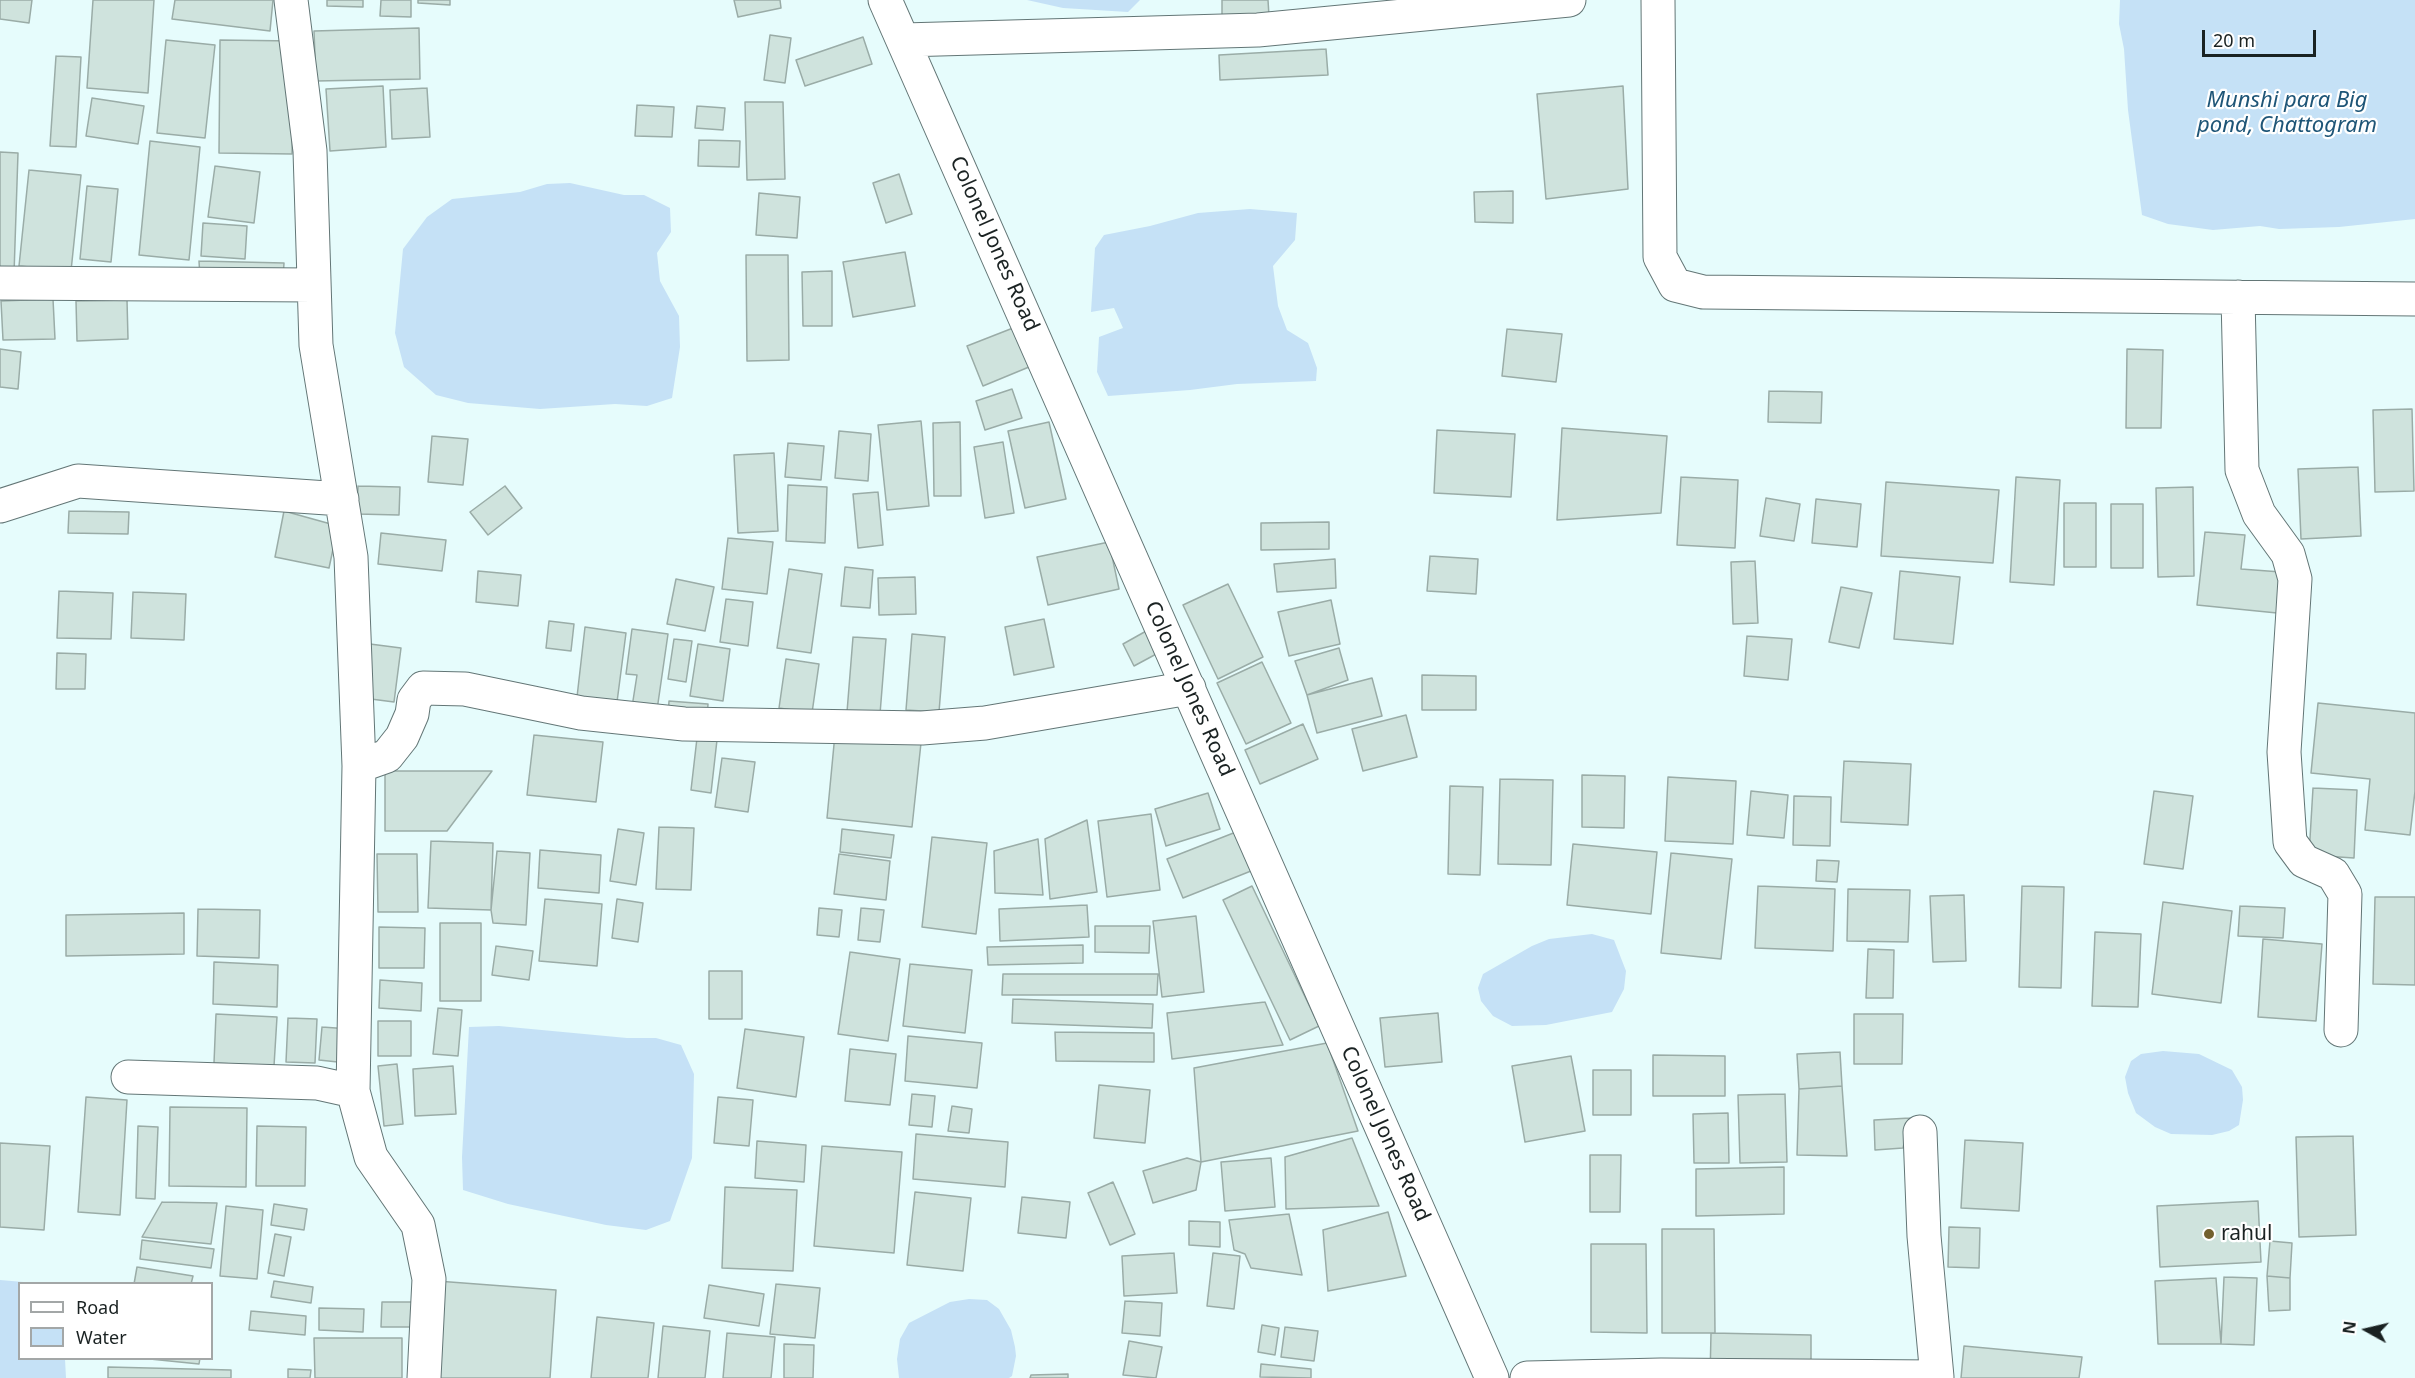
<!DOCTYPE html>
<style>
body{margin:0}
#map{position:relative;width:2415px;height:1378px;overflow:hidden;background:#e6fcfc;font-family:"Noto Sans",sans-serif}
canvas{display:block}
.legend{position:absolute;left:18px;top:1282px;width:195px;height:78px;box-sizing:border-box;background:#fff;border:2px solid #a3a7a7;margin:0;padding:8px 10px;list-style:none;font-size:18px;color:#1a2222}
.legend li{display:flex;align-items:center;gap:12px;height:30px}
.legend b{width:30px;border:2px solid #a3a7a7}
.north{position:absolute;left:2337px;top:1300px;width:60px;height:60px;-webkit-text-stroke:4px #fff;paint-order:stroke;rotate:278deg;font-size:16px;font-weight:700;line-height:24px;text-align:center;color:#1a2222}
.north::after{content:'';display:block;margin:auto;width:21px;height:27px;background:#1a2222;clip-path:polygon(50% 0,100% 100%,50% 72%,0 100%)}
.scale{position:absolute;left:2202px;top:30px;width:114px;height:27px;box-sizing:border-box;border:3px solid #1a2222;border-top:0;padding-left:8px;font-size:18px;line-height:21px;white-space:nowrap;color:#1a2222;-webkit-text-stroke:4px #fff;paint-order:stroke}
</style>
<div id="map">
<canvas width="2415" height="1378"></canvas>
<ul class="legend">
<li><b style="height:8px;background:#fff"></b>Road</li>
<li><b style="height:16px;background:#c5e1f6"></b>Water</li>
</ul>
<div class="north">N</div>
<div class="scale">20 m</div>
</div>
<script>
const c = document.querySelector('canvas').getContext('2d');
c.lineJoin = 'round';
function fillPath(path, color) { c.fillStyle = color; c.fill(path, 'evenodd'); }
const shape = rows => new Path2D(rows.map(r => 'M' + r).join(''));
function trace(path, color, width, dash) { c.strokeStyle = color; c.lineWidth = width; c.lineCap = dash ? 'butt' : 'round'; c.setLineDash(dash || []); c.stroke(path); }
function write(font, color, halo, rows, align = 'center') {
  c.font = font + ' "Noto Sans",sans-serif'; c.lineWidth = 4.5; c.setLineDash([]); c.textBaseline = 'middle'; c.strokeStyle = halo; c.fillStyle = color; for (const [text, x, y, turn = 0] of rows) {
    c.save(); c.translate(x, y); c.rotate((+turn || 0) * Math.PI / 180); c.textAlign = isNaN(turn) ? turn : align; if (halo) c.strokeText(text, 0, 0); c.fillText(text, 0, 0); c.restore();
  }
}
const water = shape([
 [1027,0,1140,0,1128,12,1063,8],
 [2120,0,2415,0,2415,219,2339,227,2279,229,2260,226,2213,230,2168,224,2142,215,2128,110,2124,49,2119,24],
 [570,183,624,195,644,195,670,208,671,232,657,253,660,281,679,316,680,347,672,398,647,406,615,404,540,409,468,403,436,395,404,367,395,333,403,249,427,217,452,199,520,192,547,184],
 [1250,209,1297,213,1295,240,1273,266,1278,306,1287,330,1308,343,1317,368,1316,381,1237,384,1190,390,1108,396,1097,372,1099,337,1123,328,1114,308,1091,312,1095,248,1104,235,1150,226,1198,213],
 [1592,934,1614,940,1626,971,1624,989,1612,1012,1546,1025,1512,1026,1493,1016,1481,1001,1478,988,1483,974,1532,946,1549,939],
 [499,1026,627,1038,656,1038,681,1045,694,1074,692,1158,670,1221,646,1230,606,1225,508,1204,463,1190,462,1157,469,1027],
 [2163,1051,2199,1054,2232,1070,2242,1087,2243,1100,2239,1125,2229,1131,2212,1135,2171,1134,2155,1127,2136,1113,2128,1093,2125,1077,2131,1061,2141,1054],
 [0,1280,35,1283,20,1284,20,1358,65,1359,66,1378,0,1378],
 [969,1299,987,1300,999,1309,1011,1330,1015,1347,1016,1356,1012,1376,1009,1378,899,1378,897,1359,900,1339,909,1323,950,1302]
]);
const building = shape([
 [0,0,32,0,29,23,0,19,0,0],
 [93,0,154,0,148,93,87,88,93,0],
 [175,0,273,0,270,31,172,19,175,0],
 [327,0,363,0,363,7,327,6,327,0],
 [381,0,411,0,411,17,380,16,381,0],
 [418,0,450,0,450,5,418,3,418,0],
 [734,0,780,0,781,8,738,17,734,0],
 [1222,0,1268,0,1269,16,1222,16,1222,0],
 [419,28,420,79,316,81,314,31,419,28],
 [770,35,791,38,785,83,764,80,770,35],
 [863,37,872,64,805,86,796,60,863,37],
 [166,40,215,45,205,138,157,133,166,40],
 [220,40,294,41,292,154,219,153,220,40],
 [1326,49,1328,75,1220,80,1219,55,1326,49],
 [56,56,81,57,76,147,50,146,56,56],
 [383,86,386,147,330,151,326,89,383,86],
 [1623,86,1628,189,1546,199,1537,94,1623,86],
 [427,88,430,137,392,139,390,90,427,88],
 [92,98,144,106,138,144,86,136,92,98],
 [745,102,783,102,785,179,747,180,745,102],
 [637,105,674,107,672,137,635,136,637,105],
 [697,106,725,108,723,130,695,128,697,106],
 [699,140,740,141,739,167,698,166,699,140],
 [150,141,200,147,189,260,139,255,150,141],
 [0,152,18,153,14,274,0,274,0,152],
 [215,166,260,172,254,223,208,217,215,166],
 [29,170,81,175,71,271,19,266,29,170],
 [899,174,912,214,886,223,873,183,899,174],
 [87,186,118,189,111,262,80,259,87,186],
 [1513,191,1513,223,1475,222,1474,192,1513,191],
 [759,193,800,197,797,238,756,235,759,193],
 [203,223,247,226,245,259,201,256,203,223],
 [905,252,915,306,853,317,843,262,905,252],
 [746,255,788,255,789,360,747,361,746,255],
 [199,261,284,263,283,279,200,278,199,261],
 [832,271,832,326,803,326,802,272,832,271],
 [53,299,55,339,3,340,1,301,53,299],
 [127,300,128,339,77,341,76,301,127,300],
 [1013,328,1029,367,983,386,967,346,1013,328],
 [1507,329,1562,334,1556,382,1502,376,1507,329],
 [0,349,21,352,18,389,0,387,0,349],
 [2127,349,2163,350,2161,428,2126,428,2127,349],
 [1012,389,1022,418,985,430,976,401,1012,389],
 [1769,391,1822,392,1821,423,1768,422,1769,391],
 [2412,409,2414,491,2375,492,2373,410,2412,409],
 [921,421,929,506,887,510,878,425,921,421],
 [960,422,961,496,934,496,933,423,960,422],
 [1049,422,1066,499,1025,508,1008,431,1049,422],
 [1562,428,1667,436,1661,513,1557,520,1562,428],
 [1437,430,1515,434,1511,497,1434,493,1437,430],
 [839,431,871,434,868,481,835,478,839,431],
 [432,436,468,439,463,485,428,482,432,436],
 [1003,442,1014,513,985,518,974,447,1003,442],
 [788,443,824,446,821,480,785,477,788,443],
 [774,453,778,531,738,533,734,455,774,453],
 [2358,467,2361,536,2301,539,2298,469,2358,467],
 [1681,477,1738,480,1735,548,1677,545,1681,477],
 [2016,477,2060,480,2054,585,2010,582,2016,477],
 [1886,482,1999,490,1993,563,1881,556,1886,482],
 [788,485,827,487,825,543,786,541,788,485],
 [358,486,400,487,399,515,357,514,358,486],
 [505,486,522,508,488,535,470,512,505,486],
 [2193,487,2194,576,2158,577,2156,488,2193,487],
 [878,492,883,545,858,548,853,494,878,492],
 [1766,498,1800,504,1794,541,1760,536,1766,498],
 [1816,499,1861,504,1857,547,1812,543,1816,499],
 [2064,503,2096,503,2096,567,2064,567,2064,503],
 [2111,504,2143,504,2143,568,2111,568,2111,504],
 [69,511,129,512,128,534,68,533,69,511],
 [284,511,338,526,329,568,275,557,284,511],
 [1329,522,1329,549,1261,550,1261,523,1329,522],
 [2205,532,2245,535,2241,569,2281,572,2277,613,2197,605,2205,532],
 [381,533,446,540,442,571,378,564,381,533],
 [728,538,773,542,767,594,722,589,728,538],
 [1109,542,1119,589,1048,605,1037,557,1109,542],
 [1430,556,1478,559,1476,594,1427,591,1430,556],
 [1335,559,1336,588,1277,592,1274,564,1335,559],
 [1755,561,1758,623,1733,624,1731,562,1755,561],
 [845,567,873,570,870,608,841,606,845,567],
 [789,569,822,574,811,653,777,648,789,569],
 [478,571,521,575,518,606,476,602,478,571],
 [1900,571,1960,577,1953,644,1894,639,1900,571],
 [915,577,916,614,879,615,878,578,915,577],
 [676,579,714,587,705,631,667,624,676,579],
 [1228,584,1263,657,1218,679,1183,605,1228,584],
 [1841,587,1872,593,1859,648,1829,642,1841,587],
 [59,591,113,593,111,639,57,638,59,591],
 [133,592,186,594,184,640,131,638,133,592],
 [726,599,753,602,748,646,720,642,726,599],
 [1331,600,1340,644,1289,656,1278,612,1331,600],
 [1044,619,1054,667,1014,675,1005,627,1044,619],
 [549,621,574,624,571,651,546,648,549,621],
 [585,627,626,633,617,702,577,697,585,627],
 [632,629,668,634,657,710,632,707,637,675,626,674,632,629],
 [1148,630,1160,652,1134,666,1123,644,1148,630],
 [912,634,945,637,939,712,906,710,912,634],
 [1747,636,1792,639,1788,680,1744,676,1747,636],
 [853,637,886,639,880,714,847,712,853,637],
 [674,639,692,641,686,682,668,679,674,639],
 [370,644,401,648,394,702,363,698,370,644],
 [698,644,730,649,723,701,690,696,698,644],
 [1339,648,1348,680,1307,695,1295,661,1339,648],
 [57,653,86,654,85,689,56,689,57,653],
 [786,659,819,664,812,713,779,708,786,659],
 [1262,662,1291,723,1246,744,1217,683,1262,662],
 [1422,675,1476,676,1476,710,1422,710,1422,675],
 [1372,678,1382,716,1317,733,1307,695,1372,678],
 [669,701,708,704,707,719,668,717,669,701],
 [2318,703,2415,713,2415,791,2410,835,2365,830,2370,779,2311,773,2318,703],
 [1406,715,1417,757,1363,771,1352,729,1406,715],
 [1303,724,1318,759,1260,784,1245,750,1303,724],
 [835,734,921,743,912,827,827,818,835,734],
 [534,735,603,742,596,802,527,795,534,735],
 [697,738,717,740,711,793,691,790,697,738],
 [722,758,755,762,748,812,715,807,722,758],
 [1844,761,1911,764,1908,825,1841,822,1844,761],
 [385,771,492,771,447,831,385,831,385,771],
 [1582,775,1625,776,1624,828,1582,827,1582,775],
 [1668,777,1736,781,1733,844,1665,841,1668,777],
 [1500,779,1553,780,1551,865,1498,864,1500,779],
 [1450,786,1483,787,1480,875,1448,874,1450,786],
 [2313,788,2357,790,2354,858,2309,855,2313,788],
 [1751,791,1788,795,1784,838,1747,835,1751,791],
 [2154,791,2193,796,2183,869,2144,864,2154,791],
 [1208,793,1220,829,1166,846,1155,809,1208,793],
 [1794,796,1831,797,1830,846,1793,845,1794,796],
 [1151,814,1160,890,1107,897,1098,821,1151,814],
 [1087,820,1097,892,1050,899,1045,839,1087,820],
 [659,827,694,828,691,890,656,889,659,827],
 [618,829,644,833,636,885,610,881,618,829],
 [842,829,894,835,891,858,840,852,842,829],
 [1236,832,1251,871,1183,898,1167,859,1236,832],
 [932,837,987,843,976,934,922,927,932,837],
 [1038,839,1043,895,995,893,994,851,1038,839],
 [431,841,493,843,491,910,428,908,431,841],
 [1573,844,1657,852,1651,914,1567,905,1573,844],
 [540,850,601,855,599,893,538,888,540,850],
 [497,851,530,853,526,925,493,923,491,910,497,851],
 [1671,853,1732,859,1721,959,1661,953,1671,853],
 [377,854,417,854,418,912,378,912,377,854],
 [839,854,890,861,886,900,834,894,839,854],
 [1817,860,1839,861,1837,882,1816,881,1817,860],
 [1252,886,1319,1026,1290,1040,1223,900,1252,886],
 [1758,886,1835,889,1833,951,1755,948,1758,886],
 [2022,886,2064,887,2061,988,2019,987,2022,886],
 [1848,889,1910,890,1908,942,1847,941,1848,889],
 [1964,895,1966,961,1933,962,1930,896,1964,895],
 [2375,897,2415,897,2415,985,2373,984,2375,897],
 [545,899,602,904,597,966,539,961,545,899],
 [617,899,643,903,638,942,612,938,617,899],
 [2163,902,2232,911,2221,1003,2152,994,2163,902],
 [1087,905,1089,937,1000,941,999,909,1087,905],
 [2240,906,2285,908,2283,938,2238,936,2240,906],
 [819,908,842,910,839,937,817,935,819,908],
 [861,908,884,910,880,942,858,940,861,908],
 [198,909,260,910,259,958,197,956,198,909],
 [184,913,184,954,66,956,66,915,184,913],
 [1196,916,1204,992,1162,997,1153,921,1196,916],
 [440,923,481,923,481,1001,440,1001,440,923],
 [1095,926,1150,926,1149,953,1095,952,1095,926],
 [379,927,425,928,424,968,379,968,379,927],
 [2095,932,2141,934,2138,1007,2092,1006,2095,932],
 [2263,939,2322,944,2316,1021,2258,1017,2263,939],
 [1083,945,1083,963,988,965,987,947,1083,945],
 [496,946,533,951,529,980,492,975,496,946],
 [1868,949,1894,950,1893,998,1866,998,1868,949],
 [850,952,900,959,888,1041,838,1034,850,952],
 [214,962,278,965,277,1007,213,1004,214,962],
 [910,964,972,970,965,1033,903,1026,910,964],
 [709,971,742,971,742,1019,709,1019,709,971],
 [1003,974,1158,974,1157,995,1002,995,1003,974],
 [380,980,422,983,421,1011,379,1008,380,980],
 [1013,999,1153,1004,1152,1028,1012,1023,1013,999],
 [1265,1002,1283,1045,1172,1059,1167,1013,1265,1002],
 [438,1008,462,1010,458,1056,433,1054,438,1008],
 [1438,1013,1442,1062,1385,1067,1380,1018,1438,1013],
 [216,1014,277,1017,274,1066,214,1063,216,1014],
 [1854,1014,1903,1014,1902,1064,1854,1064,1854,1014],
 [288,1018,317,1019,315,1063,286,1062,288,1018],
 [378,1021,411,1021,411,1056,378,1056,378,1021],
 [322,1027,350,1029,347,1063,319,1060,322,1027],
 [745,1029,804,1037,796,1097,737,1088,745,1029],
 [1055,1032,1154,1033,1154,1062,1056,1061,1055,1032],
 [908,1036,982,1043,977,1088,905,1081,908,1036],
 [1327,1043,1358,1131,1201,1162,1194,1068,1327,1043],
 [850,1049,896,1054,890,1105,845,1101,850,1049],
 [1840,1052,1842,1086,1799,1089,1797,1054,1840,1052],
 [1653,1055,1725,1056,1725,1096,1653,1096,1653,1055],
 [1571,1056,1585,1131,1525,1142,1512,1066,1571,1056],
 [397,1064,403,1124,384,1126,378,1066,397,1064],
 [453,1066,456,1114,415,1116,413,1069,453,1066],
 [1593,1070,1631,1070,1631,1115,1593,1115,1593,1070],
 [1099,1085,1150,1090,1145,1143,1094,1138,1099,1085],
 [1842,1086,1847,1156,1797,1155,1799,1089,1842,1086],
 [912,1094,935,1096,932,1127,909,1125,912,1094],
 [1785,1094,1787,1162,1740,1163,1738,1095,1785,1094],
 [86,1097,127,1100,120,1215,78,1212,86,1097],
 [718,1097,753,1100,749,1146,714,1143,718,1097],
 [952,1106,972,1109,969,1133,948,1131,952,1106],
 [170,1107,247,1108,246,1187,169,1186,170,1107],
 [1728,1113,1729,1163,1694,1163,1693,1114,1728,1113],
 [1910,1118,1903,1148,1875,1150,1874,1120,1910,1118],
 [138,1126,158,1127,155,1199,136,1198,138,1126],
 [257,1126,306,1127,305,1186,256,1186,257,1126],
 [916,1134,1008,1142,1005,1187,913,1179,916,1134],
 [2353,1136,2356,1235,2299,1237,2296,1137,2353,1136],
 [1352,1138,1379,1206,1286,1209,1285,1157,1352,1138],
 [1965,1140,2023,1143,2019,1211,1961,1208,1965,1140],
 [757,1141,806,1145,804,1182,755,1178,757,1141],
 [0,1143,50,1146,44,1230,0,1227,0,1143],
 [822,1146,902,1152,894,1253,814,1246,822,1146],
 [1590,1155,1621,1155,1620,1212,1590,1212,1590,1155],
 [1187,1158,1201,1162,1196,1190,1153,1203,1143,1171,1187,1158],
 [1271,1158,1275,1207,1225,1211,1221,1162,1271,1158],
 [1784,1167,1784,1214,1696,1216,1696,1169,1784,1167],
 [1113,1182,1135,1234,1110,1245,1088,1193,1113,1182],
 [725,1187,797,1190,793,1271,722,1268,725,1187],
 [915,1192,971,1198,963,1271,907,1265,915,1192],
 [1022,1197,1070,1202,1066,1238,1018,1233,1022,1197],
 [2258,1201,2261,1262,2160,1267,2157,1206,2258,1201],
 [162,1202,217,1203,211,1244,142,1237,162,1202],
 [274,1204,307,1209,304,1230,271,1225,274,1204],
 [226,1206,263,1210,257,1279,220,1276,226,1206],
 [1388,1212,1406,1276,1328,1291,1323,1230,1388,1212],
 [1289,1214,1302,1275,1251,1268,1245,1254,1234,1250,1229,1220,1289,1214],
 [1189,1221,1220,1222,1220,1247,1189,1245,1189,1221],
 [1949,1227,1980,1228,1979,1268,1948,1267,1949,1227],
 [1662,1229,1714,1229,1715,1333,1662,1333,1662,1229],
 [275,1234,291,1237,284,1276,268,1273,275,1234],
 [142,1240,214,1249,211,1268,140,1259,142,1240],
 [2270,1241,2292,1243,2290,1278,2267,1276,2270,1241],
 [1591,1244,1646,1244,1647,1333,1591,1332,1591,1244],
 [1174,1253,1177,1293,1124,1296,1122,1256,1174,1253],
 [1213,1253,1240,1256,1234,1309,1207,1306,1213,1253],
 [137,1267,193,1276,191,1284,134,1284,137,1267],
 [2267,1276,2290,1278,2290,1310,2269,1311,2267,1276],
 [2224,1277,2257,1278,2254,1345,2221,1344,2224,1277],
 [2216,1278,2221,1344,2158,1344,2155,1281,2216,1278],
 [274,1281,313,1287,311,1303,271,1297,274,1281],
 [437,1281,556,1290,550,1378,429,1378,437,1281],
 [776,1284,820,1288,815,1338,770,1334,776,1284],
 [709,1285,764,1294,759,1326,704,1318,709,1285],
 [1125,1301,1162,1303,1160,1336,1122,1333,1125,1301],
 [382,1302,422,1302,421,1327,381,1327,382,1302],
 [319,1308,364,1309,363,1332,319,1330,319,1308],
 [251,1311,306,1316,305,1335,249,1330,251,1311],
 [597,1317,654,1323,648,1378,591,1378,597,1317],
 [1262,1325,1279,1328,1275,1355,1258,1352,1262,1325],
 [663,1326,710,1331,705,1378,658,1378,663,1326],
 [1285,1327,1318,1331,1314,1361,1281,1357,1285,1327],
 [727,1333,775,1337,771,1378,723,1378,727,1333],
 [1711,1333,1811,1335,1811,1378,1710,1378,1711,1333],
 [314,1338,402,1338,402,1378,315,1378,314,1338],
 [1129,1341,1162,1347,1156,1378,1123,1375,1129,1341],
 [784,1344,814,1345,813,1378,784,1378,784,1344],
 [1964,1346,2082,1357,2079,1378,1961,1378,1964,1346],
 [140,1358,200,1358,199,1364,140,1358],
 [1261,1364,1311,1369,1311,1378,1260,1377,1261,1364],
 [108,1367,231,1370,231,1378,108,1378,108,1367],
 [288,1369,311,1370,310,1378,288,1378,288,1369],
 [1068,1374,1068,1378,1030,1378,1031,1375,1068,1374]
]);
const minor = shape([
 [291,0,310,151,316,345,351,557,359,766,353,1091,371,1157,418,1225,429,1279,424,1378],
 [885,0,1492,1378],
 [1658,0,1660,257,1675,285,1703,292,2415,299],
 [904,40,1258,30,1569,0],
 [0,283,313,285],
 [2238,297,2242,470,2259,514,2288,554,2295,579,2284,752,2290,842,2304,861,2333,874,2345,894,2341,1030],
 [0,506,78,481,342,499],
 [359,766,387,756,402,737,412,714,414,700,423,688,465,689,581,713,684,724,922,728,985,723,1189,688],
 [128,1077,317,1083,353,1091],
 [1527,1378,1661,1375,1937,1377,1924,1236,1920,1132]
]);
const markers = [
 [2209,1234,6,"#72602e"]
];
const streetNames = [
 ["Colonel Jones Road",994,244,66],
 ["Colonel Jones Road",1189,689,66],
 ["Colonel Jones Road",1385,1134,66]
];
const poiNames = [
 ["rahul",2221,1234]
];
const waterNames = [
 ["Munshi para Big",2287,101],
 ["pond, Chattogram",2287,126]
];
fillPath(water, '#c5e1f6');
fillPath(building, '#cfe3dd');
trace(building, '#9aaca7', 1.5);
trace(minor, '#637676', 35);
trace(minor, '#fff', 33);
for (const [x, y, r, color] of markers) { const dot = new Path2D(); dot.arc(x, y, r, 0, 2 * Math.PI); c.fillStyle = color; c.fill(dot); trace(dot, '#fff', 2); }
write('21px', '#1a2222', '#fff', streetNames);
write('21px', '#1a2222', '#fff', poiNames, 'left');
write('italic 22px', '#1e5577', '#fff', waterNames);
</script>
